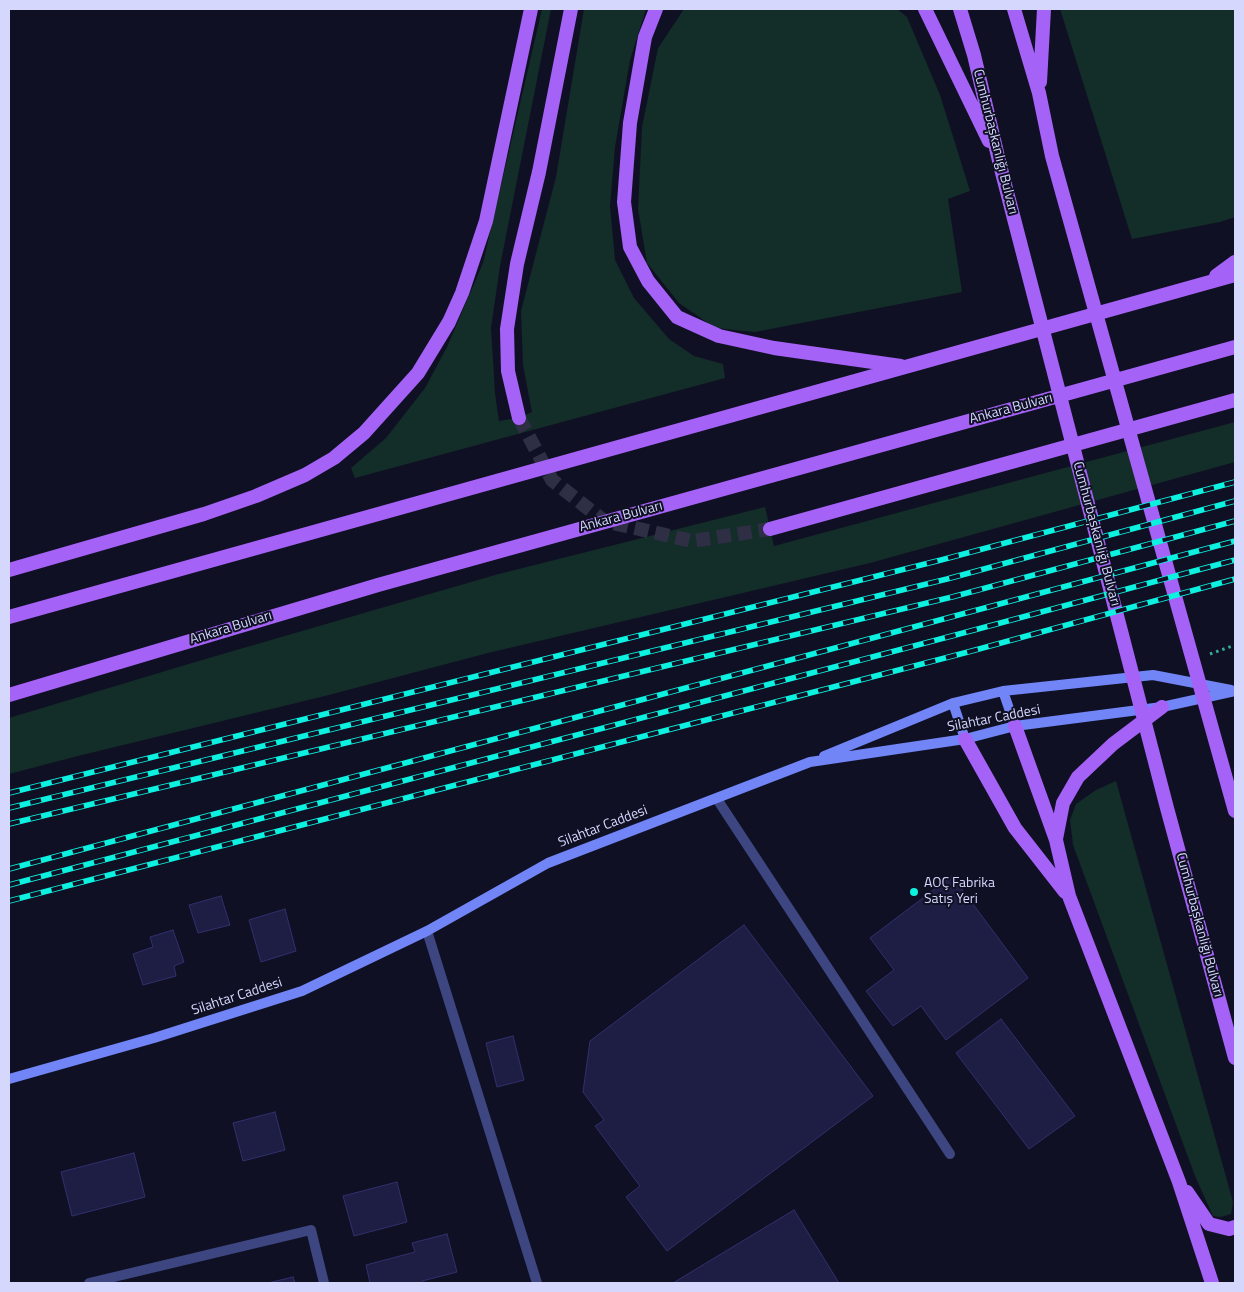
<!DOCTYPE html>
<meta charset="utf-8">
<style>
body{margin:0}
#map{position:relative;width:1244px;height:1292px;overflow:hidden;background:#101024;font-family:"Titillium Web",sans-serif}
canvas{display:block}
.frame{position:absolute;inset:0;border:10px solid #d5d7fd;pointer-events:none}
</style>
<div id="map">
<canvas width="1244" height="1292"></canvas>
<div class="frame"></div>
</div>
<script>
const c = document.querySelector('canvas').getContext('2d');
c.lineJoin = 'round';
function fillPath(path, color) { c.fillStyle = color; c.fill(path, 'evenodd'); }
const shape = rows => new Path2D(rows.map(r => 'M' + r).join(''));
function trace(path, color, width, dash) { c.strokeStyle = color; c.lineWidth = width; c.lineCap = dash ? 'butt' : 'round'; c.setLineDash(dash || []); c.stroke(path); }
function write(font, color, halo, rows, align = 'center') {
  c.font = font + ' "Titillium Web",sans-serif'; c.lineWidth = 4; c.setLineDash([]); c.textBaseline = 'middle'; c.strokeStyle = halo; c.fillStyle = color; for (const [text, x, y, turn = 0] of rows) {
    c.save(); c.translate(x, y); c.rotate((+turn || 0) * Math.PI / 180); c.textAlign = isNaN(turn) ? turn : align; if (halo) c.strokeText(text, 0, 0); c.fillText(text, 0, 0); c.restore();
  }
}
const green = shape([
 [542,9,551,9,500,266,491,328,495,393,499,421,518,418,532,412,523,365,521,311,556,177,584,9,646,9,630,60,615,147,610,206,615,260,634,298,669,339,694,356,723,364,725,378,355,478,351,468,386,438,425,388,447,347,483,263],
 [684,9,897,9,907,17,940,95,970,191,948,199,962,292,755,332,715,328,679,303,647,263,638,209,642,127,658,48],
 [1060,9,1235,9,1235,217,1220,222,1132,239],
 [1235,422,1235,462,870,563,488,653,325,696,78,756,9,774,9,718,202,660,495,575,765,507,774,546],
 [1116,781,1233,1202,1231,1214,1221,1217,1213,1216,1195,1176,1073,845,1070,820,1076,804,1096,790]
]);
const building = shape([
 [952,876,1028,978,946,1040,921,1006,893,1026,866,991,894,970,870,938,952,876],
 [221,896,230,925,198,933,189,905,221,896],
 [285,909,296,951,261,962,249,920,285,909],
 [744,925,873,1096,667,1251,626,1197,640,1186,595,1126,604,1120,583,1092,590,1041,744,925],
 [173,930,184,962,174,966,176,976,143,985,133,954,153,947,150,937,173,930],
 [1001,1019,1075,1116,1029,1149,956,1053,1001,1019],
 [513,1036,524,1080,497,1087,486,1043,513,1036],
 [275,1112,285,1150,243,1161,233,1123,275,1112],
 [134,1153,145,1197,72,1216,61,1172,134,1153],
 [397,1182,407,1222,354,1236,343,1196,397,1182],
 [794,1210,839,1283,673,1283,794,1210],
 [447,1234,457,1272,422,1281,423,1283,370,1283,366,1265,415,1252,412,1243,447,1234],
 [293,1277,295,1283,268,1283,293,1277]
]);
const primaryTunnel = shape([
 [519,418,552,480,604,521,692,541,770,529]
]);
const path = shape([
 [1210,654,1235,645]
]);
const service = shape([
 [717,799,950,1154],
 [427,931,537,1283],
 [89,1283,311,1230,324,1283]
]);
const secondary = shape([
 [1003,691,1015,726],
 [953,703,965,739],
 [824,756,953,703,1003,691,1153,675,1231,690],
 [9,1079,154,1038,302,991,427,931,548,863,810,762,965,739,1015,726,1162,707,1235,691]
]);
const primary = shape([
 [656,9,645,37,630,123,624,202,630,247,648,281,677,317,719,336,774,348,901,366],
 [925,9,989,141],
 [960,9,974,55,1000,165,1167,808,1235,1058],
 [1014,9,1039,93,1052,156,1235,811],
 [1040,82,1044,9],
 [1216,276,1235,262],
 [519,418,508,371,507,329,517,264,539,172,571,9],
 [770,529,1235,400],
 [9,570,204,514,256,496,305,475,334,458,364,433,418,373,449,322,462,293,486,221,531,9],
 [9,617,1235,275],
 [9,695,378,585,1235,347],
 [1015,726,1056,840,1069,896,1179,1182,1212,1283],
 [965,739,1015,828,1065,892],
 [1056,839,1063,803,1078,777,1113,744,1162,707],
 [1187,1192,1209,1224,1229,1229,1235,1227]
]);
const rail = shape([
 [9,793,941,560,1235,482],
 [9,808,947,579,1235,501],
 [9,824,952,597,1235,521],
 [9,869,1235,541],
 [9,885,963,633,1235,560],
 [9,901,968,652,1235,579]
]);
const markers = [
 [914,892,5,"#0df1e0"]
];
const streetNames = [
 ["Cumhurbaşkanlığı Bulvarı",995,142,76],
 ["Ankara Bulvarı",1011,409,-15],
 ["Ankara Bulvarı",621,517,-15],
 ["Cumhurbaşkanlığı Bulvarı",1096,534,75],
 ["Ankara Bulvarı",231,628,-17],
 ["Silahtar Caddesi",994,719,-11],
 ["Silahtar Caddesi",603,827,-21],
 ["Cumhurbaşkanlığı Bulvarı",1199,925,75],
 ["Silahtar Caddesi",237,997,-18]
];
const poiNames = [
 ["AOÇ Fabrika",924,884],
 ["Satış Yeri",924,900]
];
fillPath(green, '#132d28');
fillPath(building, '#1e1d44');
trace(building, '#31306e', 1);
trace(primaryTunnel, '#2e2e45', 14, [14, 7]);
trace(path, '#36b093', 3, [2.5, 4]);
trace(service, '#3d4680', 10);
trace(secondary, '#7185f7', 10);
trace(primary, '#a562f7', 14);
trace(rail, '#0df1e0', 5.5);
trace(rail, '#101024', 4, [11]);
for (const [x, y, r, color] of markers) { const dot = new Path2D(); dot.arc(x, y, r, 0, 2 * Math.PI); c.fillStyle = color; c.fill(dot); trace(dot, '#101024', 2); }
write('14px', '#d5d7fd', '#101024', streetNames);
write('14px', '#d5d7fd', '#101024', poiNames, 'left');
</script>
